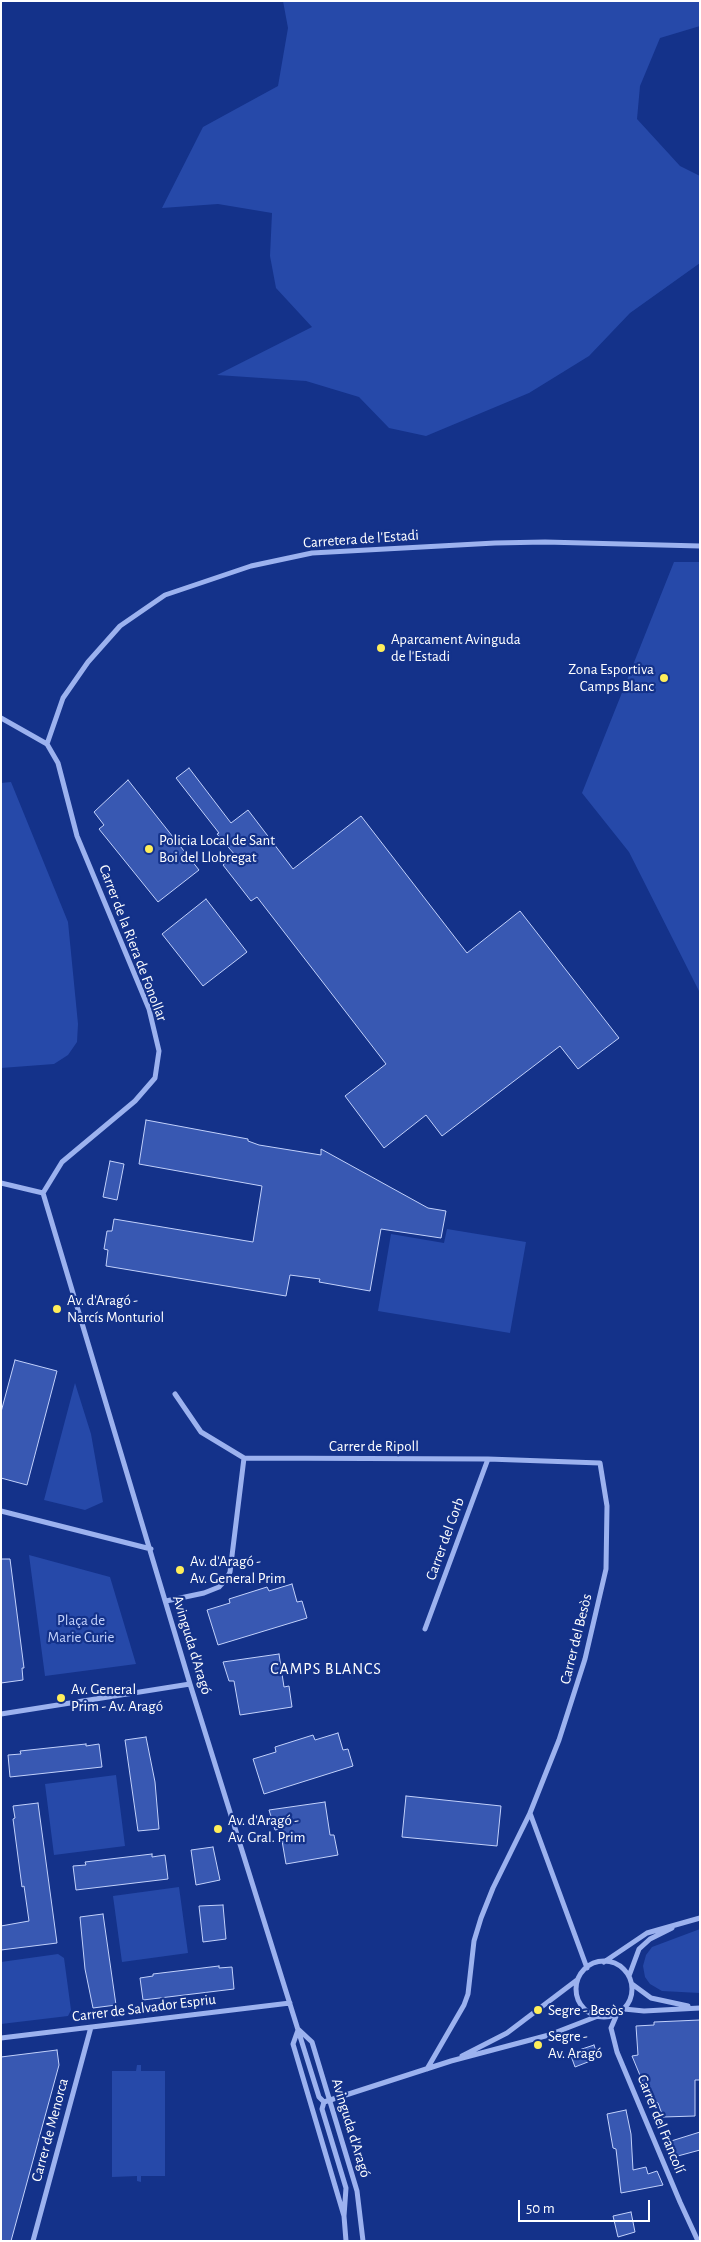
<!DOCTYPE html>
<meta charset="utf-8">
<style>
body{margin:0}
#map{position:relative;width:701px;height:2242px;overflow:hidden;background:#14328a;font-family:"Alegreya Sans",sans-serif}
canvas{display:block}
.frame{position:absolute;inset:0;border:2px solid #fff;pointer-events:none}
.scale{position:absolute;left:518px;top:2200px;width:132px;height:22px;box-sizing:border-box;border:2px solid #fff;border-top:0;padding-left:6px;font-size:15px;line-height:18px;white-space:nowrap;color:#fff;-webkit-text-stroke:4px #14328a;paint-order:stroke}
</style>
<div id="map">
<canvas width="701" height="2242"></canvas>
<div class="frame"></div>
<div class="scale">50 m</div>
</div>
<script>
const c = document.querySelector('canvas').getContext('2d');
c.lineJoin = 'round';
function fillPath(path, color) { c.fillStyle = color; c.fill(path, 'evenodd'); }
const shape = rows => new Path2D(rows.map(r => 'M' + r).join(''));
function trace(path, color, width, dash) { c.strokeStyle = color; c.lineWidth = width; c.lineCap = dash ? 'butt' : 'round'; c.setLineDash(dash || []); c.stroke(path); }
function write(font, color, halo, rows, align = 'center') {
  c.font = font + ' "Alegreya Sans",sans-serif'; c.lineWidth = 4.5; c.setLineDash([]); c.textBaseline = 'middle'; c.strokeStyle = halo; c.fillStyle = color; for (const [text, x, y, turn = 0] of rows) {
    c.save(); c.translate(x, y); c.rotate((+turn || 0) * Math.PI / 180); c.textAlign = isNaN(turn) ? turn : align; if (halo) c.strokeText(text, 0, 0); c.fillText(text, 0, 0); c.restore();
  }
}
const green = shape([
 [283,1,700,1,700,26,660,38,640,86,637,119,680,166,700,176,700,263,630,313,589,356,529,393,426,436,389,428,359,397,306,381,217,375,312,327,276,288,270,256,272,213,218,204,162,208,203,127,278,86,288,28],
 [674,562,700,562,700,993,629,852,582,793],
 [11,782,68,922,78,1024,77,1042,68,1055,54,1064,1,1068,1,783],
 [447,1229,526,1242,510,1333,378,1311,391,1234,444,1243],
 [75,1383,91,1434,103,1502,85,1510,44,1500],
 [29,1555,110,1577,136,1664,45,1676],
 [116,1775,125,1846,54,1855,45,1784],
 [179,1887,188,1953,122,1962,113,1896],
 [700,1929,700,1993,662,1991,650,1984,645,1977,643,1966,646,1955,652,1947],
 [58,1954,64,1958,71,2010,68,2016,1,2024,1,1962],
 [137,2065,141,2065,141,2071,165,2071,165,2176,141,2176,141,2182,137,2181,137,2176,112,2177,112,2071,136,2071]
]);
const building = shape([
 [189,768,231,823,248,810,293,869,361,816,467,953,520,911,619,1038,578,1069,560,1046,442,1136,426,1115,384,1148,345,1096,386,1064,257,897,251,901,223,865,235,855,217,834,219,833,176,778,189,768],
 [128,780,199,870,158,902,99,829,104,825,94,812,128,780],
 [206,899,247,952,203,986,162,934,206,899],
 [146,1120,248,1139,248,1141,259,1145,321,1155,321,1149,428,1208,446,1211,441,1238,381,1229,370,1291,319,1282,320,1279,290,1275,286,1296,106,1266,108,1250,104,1249,107,1231,112,1231,114,1219,253,1242,262,1186,139,1164,146,1120],
 [110,1161,124,1164,117,1200,103,1197,110,1161],
 [15,1360,57,1371,27,1485,1,1478,1,1412,15,1360],
 [1,1559,10,1559,24,1668,22,1668,23,1680,1,1683,1,1559],
 [292,1584,297,1602,302,1601,307,1618,218,1645,207,1610,230,1603,229,1599,267,1587,269,1591,292,1584],
 [279,1654,284,1687,289,1686,292,1707,240,1715,234,1681,229,1681,223,1662,279,1654],
 [338,1733,343,1750,348,1749,353,1766,264,1794,253,1759,276,1752,275,1747,313,1735,315,1740,338,1733],
 [146,1737,155,1782,159,1829,138,1831,125,1740,146,1737],
 [86,1744,86,1746,99,1744,102,1767,10,1777,8,1755,21,1754,20,1751,86,1744],
 [406,1796,501,1806,497,1846,402,1837,406,1796],
 [325,1802,330,1835,334,1835,338,1855,286,1864,280,1829,275,1830,269,1810,325,1802],
 [38,1803,57,1943,1,1950,1,1926,29,1921,24,1886,22,1887,13,1819,15,1818,13,1806,38,1803],
 [213,1847,220,1880,196,1885,191,1850,213,1847],
 [152,1854,152,1857,165,1855,168,1879,76,1890,73,1866,86,1865,85,1862,152,1854],
 [223,1905,226,1939,203,1942,199,1906,223,1905],
 [103,1914,116,2005,93,2008,85,1969,80,1917,103,1914],
 [219,1966,219,1968,232,1967,234,1989,143,2000,140,1978,153,1976,153,1974,219,1966],
 [700,2020,700,2080,695,2080,695,2116,663,2117,658,2103,651,2102,632,2056,638,2055,636,2026,654,2025,654,2022,700,2020],
 [594,2045,598,2058,575,2067,570,2053,594,2045],
 [57,2050,59,2065,11,2241,1,2241,1,2057,57,2050],
 [626,2110,631,2134,633,2170,646,2167,648,2174,657,2171,663,2185,621,2193,616,2149,613,2148,607,2114,626,2110],
 [700,2132,700,2150,674,2157,668,2142,700,2132],
 [631,2212,635,2232,618,2237,613,2216,631,2212]
]);
const minor = shape([
 [1,718,47,744,58,763,77,836,149,1009,159,1051,155,1078,135,1101,62,1162,43,1193],
 [47,744,63,698,88,662,120,626,165,595,251,566,312,553,495,543,545,542,700,546],
 [1,1183,43,1193],
 [43,1193,190,1684,319,2097,324,2102],
 [175,1394,201,1432,244,1458,488,1459,600,1463,607,1506,606,1569,585,1659,559,1740,530,1813,493,1888,481,1918,474,1941,468,1994,464,2005,427,2069],
 [1,1511,151,1549],
 [166,1601,204,1593,219,1587,227,1578,230,1572,244,1458],
 [425,1629,488,1459],
 [1,1714,190,1684],
 [530,1813,587,1968],
 '576 1989a28 28 0 1 1 56 0a28 28 0 1 1-56 0Z',
 [604,1962,647,1933,700,1918],
 [629,1976,639,1949,650,1939,672,1928],
 [632,1984,651,1998,688,2006],
 [624,2009,644,2011,700,2008],
 [617,2014,611,2028,617,2052,680,2202,698,2241],
 [298,2029,312,2042,357,2191,363,2241],
 [298,2030,293,2044,344,2216],
 [1,2038,290,2003],
 [462,2056,507,2033,577,1980],
 [324,2102,451,2061,549,2035,598,2016],
 [324,2102,322,2109,346,2188,344,2216,346,2241],
 [33,2241,91,2027]
]);
const markers = [
 [381,648,5,"#ffee5a"],
 [664,678,5,"#ffee5a"],
 [149,849,5,"#ffee5a"],
 [57,1309,5,"#ffee5a"],
 [180,1570,5,"#ffee5a"],
 [61,1698,5,"#ffee5a"],
 [218,1829,5,"#ffee5a"],
 [538,2010,5,"#ffee5a"],
 [538,2045,5,"#ffee5a"]
];
const streetNames = [
 ["Carretera de l'Estadi",361,539,-4],
 ["Carrer de la Riera de Fonollar",133,943,69],
 ["Carrer de Ripoll",374,1446],
 ["Carrer del Corb",445,1539,-70],
 ["Carrer del Besòs",576,1639,-76],
 ["Avinguda d'Aragó",192,1645,73],
 ["Carrer de Salvador Espriu",144,2008,-7],
 ["Carrer del Francolí",661,2124,68],
 ["Avinguda d'Aragó",351,2128,73],
 ["Carrer de Menorca",50,2130,-75]
];
const poiNames = [
 ["Aparcament Avinguda",391,639],
 ["de l'Estadi",391,656],
 ["Zona Esportiva",654,669,"right"],
 ["Camps Blanc",654,686,"right"],
 ["Policia Local de Sant",159,840],
 ["Boi del Llobregat",159,857],
 ["Av. d'Aragó -",67,1300],
 ["Narcís Monturiol",67,1317],
 ["Av. d'Aragó -",190,1561],
 ["Av. General Prim",190,1578],
 ["Av. General",71,1689],
 ["Prim - Av. Aragó",71,1706],
 ["Av. d'Aragó -",228,1820],
 ["Av. Gral. Prim",228,1837],
 ["Segre - Besòs",548,2010],
 ["Segre -",548,2036],
 ["Av. Aragó",548,2053]
];
const parkNames = [
 ["Plaça de",81,1620],
 ["Marie Curie",81,1637]
];
const neighbourhoodNames = [
 ["CAMPS BLANCS",326,1669]
];
fillPath(green, '#2649a9');
fillPath(building, '#3858b2');
trace(building, '#c2d1fb', 1);
trace(minor, '#9cb2ef', 5);
for (const [x, y, r, color] of markers) { const dot = new Path2D(); dot.arc(x, y, r, 0, 2 * Math.PI); c.fillStyle = color; c.fill(dot); trace(dot, '#14328a', 2); }
write('15px', '#fff', '#14328a', streetNames);
write('15px', '#fff', '#14328a', poiNames, 'left');
write('15px', '#c2d1fb', '#14328a', parkNames);
c.letterSpacing = '1px';
write('16px', '#fff', '#14328a', neighbourhoodNames);
c.letterSpacing = '0px';
</script>
